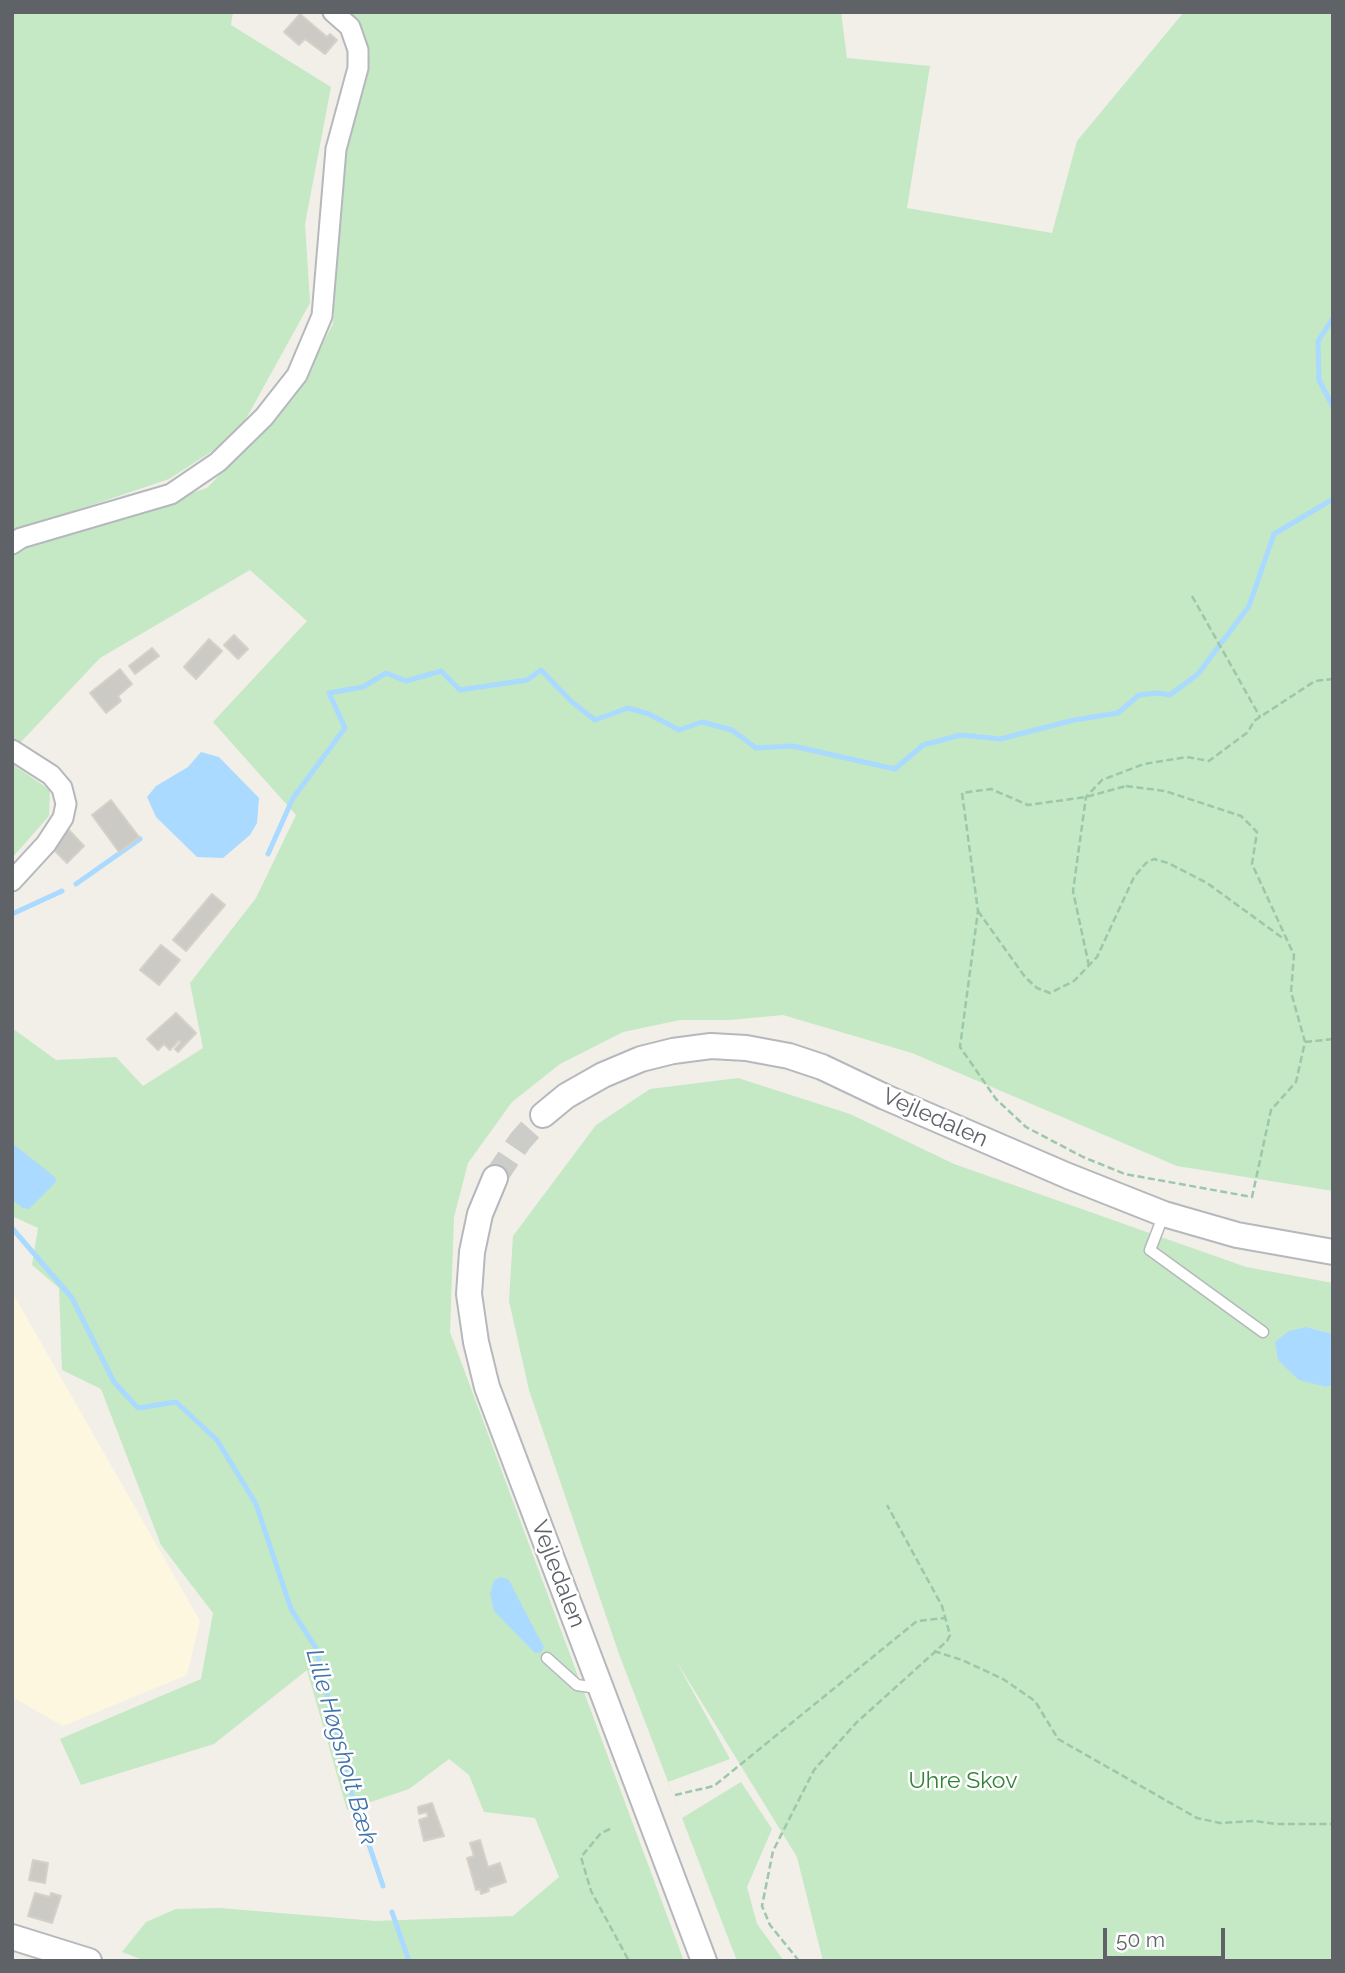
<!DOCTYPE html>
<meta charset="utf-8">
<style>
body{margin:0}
#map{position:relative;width:1345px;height:1973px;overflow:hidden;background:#f1efe8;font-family:Raleway,sans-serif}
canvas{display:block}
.frame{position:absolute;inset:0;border:14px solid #5f6368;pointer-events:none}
.scale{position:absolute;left:1103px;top:1928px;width:122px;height:32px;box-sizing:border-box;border:4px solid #5f6368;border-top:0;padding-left:9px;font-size:21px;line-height:24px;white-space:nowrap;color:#5f6368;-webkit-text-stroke:5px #fff;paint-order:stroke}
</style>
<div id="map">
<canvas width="1345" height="1973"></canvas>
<div class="frame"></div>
<div class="scale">50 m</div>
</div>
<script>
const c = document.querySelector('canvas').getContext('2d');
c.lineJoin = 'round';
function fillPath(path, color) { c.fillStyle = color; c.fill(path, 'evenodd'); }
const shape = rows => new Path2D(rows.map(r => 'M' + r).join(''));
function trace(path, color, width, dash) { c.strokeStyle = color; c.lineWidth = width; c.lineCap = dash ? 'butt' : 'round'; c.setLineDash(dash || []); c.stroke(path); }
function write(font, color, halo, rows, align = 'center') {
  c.font = font + ' Raleway,sans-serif'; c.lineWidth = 5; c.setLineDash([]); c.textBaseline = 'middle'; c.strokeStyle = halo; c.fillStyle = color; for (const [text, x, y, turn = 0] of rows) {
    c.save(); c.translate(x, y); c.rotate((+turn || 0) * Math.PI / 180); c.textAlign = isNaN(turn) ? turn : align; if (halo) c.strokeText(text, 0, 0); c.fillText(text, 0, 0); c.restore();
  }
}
const commercial = shape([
 [12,1292,200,1621,187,1675,63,1726,12,1697]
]);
const green = shape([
 [12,12,233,12,231,25,331,87,305,224,310,303,237,435,169,479,12,532],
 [352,12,841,12,847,58,930,66,907,208,1052,233,1077,141,1184,12,1333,12,1333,1191,1177,1166,912,1053,783,1015,729,1020,680,1020,623,1032,560,1064,512,1102,468,1163,454,1217,450,1332,684,1961,146,1961,122,1952,146,1922,176,1909,220,1908,375,1921,513,1916,559,1877,535,1818,484,1812,469,1775,449,1759,409,1789,347,1810,307,1670,214,1744,81,1785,60,1739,201,1679,213,1613,161,1545,101,1389,62,1370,59,1288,32,1265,38,1228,12,1216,12,1028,56,1060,116,1057,143,1086,203,1048,190,983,256,898,296,815,213,722,307,621,250,570,100,658,20,743,12,738,12,553,22,546,207,488,292,400,333,324,343,151,367,60],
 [12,764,50,790,49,816,12,858],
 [738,1078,850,1114,954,1164,1246,1267,1333,1283,1333,1334,1307,1327,1325,1387,1333,1385,1333,1961,823,1961,797,1857,675,1659,730,1759,668,1782,682,1818,741,1782,772,1829,747,1887,757,1924,784,1961,737,1961,619,1654,529,1390,509,1301,513,1236,596,1125,650,1089]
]);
const water = shape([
 [201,752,219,757,259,798,257,823,250,835,223,858,197,857,156,817,147,797,156,786,188,767],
 [12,1143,56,1178,55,1183,29,1209,23,1208,12,1200],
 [1307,1327,1333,1334,1333,1385,1326,1387,1299,1380,1278,1360,1275,1342,1289,1331],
 [501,1577,509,1580,530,1621,544,1647,541,1652,535,1653,494,1611,490,1594,494,1580]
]);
const stream = shape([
 [1333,318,1318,341,1319,380,1333,407],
 [268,854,293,798,345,728,329,693,363,687,386,673,406,681,441,671,460,690,527,680,541,670,572,702,595,720,628,708,649,714,679,730,702,722,732,730,756,748,793,746,895,769,923,745,961,735,1000,739,1074,720,1118,713,1139,695,1157,693,1170,695,1198,674,1249,606,1274,534,1333,499],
 [76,884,140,839],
 [12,914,62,891],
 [12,1228,72,1298,114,1382,138,1408,176,1402,217,1440,256,1504,291,1609,316,1648,350,1789,383,1886],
 [392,1912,409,1961]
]);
const building = shape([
 [300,14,327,37,330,34,337,40,325,54,305,39,299,45,284,32,300,14],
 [234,635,248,649,238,659,224,645,234,635],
 [209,639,222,651,196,679,184,667,209,639],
 [152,648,159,656,135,674,129,666,152,648],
 [120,669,132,684,118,696,121,701,106,713,90,693,120,669],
 [111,800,139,837,119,852,92,815,111,800],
 [68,829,84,846,67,863,50,846,68,829],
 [212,894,225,905,186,951,173,940,212,894],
 [161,945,180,960,159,985,140,970,161,945],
 [176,1013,196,1033,178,1052,175,1049,181,1042,179,1040,170,1050,164,1044,158,1050,147,1039,176,1013],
 [432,1803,444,1836,424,1841,419,1820,428,1817,427,1812,419,1814,418,1807,432,1803],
 [480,1840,488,1867,500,1863,506,1882,488,1888,489,1891,481,1894,480,1889,476,1890,467,1858,474,1856,470,1843,480,1840],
 [33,1860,48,1863,45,1883,29,1880,33,1860],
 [35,1893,50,1897,51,1893,61,1896,52,1923,28,1916,35,1893]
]);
const tertiaryTunnel = shape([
 [495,1178,520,1141,543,1115]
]);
const path = shape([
 [1192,596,1260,717],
 [1126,786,1165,791,1241,816,1257,832,1252,864,1294,955,1291,992,1305,1042,1296,1082,1271,1110,1252,1197,1125,1174,1083,1157,1026,1127,996,1099,960,1047,978,911,962,793,991,789,1028,805,1086,797,1126,786],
 [978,911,1025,977,1037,988,1050,993,1074,981,1097,957,1134,877,1146,863,1154,859,1168,863,1207,883,1284,939],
 [1089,966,1073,891,1086,797,1102,780,1144,764,1187,757,1209,761,1248,732,1254,721,1260,717,1315,681,1333,679],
 [1305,1042,1333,1039],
 [934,1651,962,1660,1003,1679,1035,1701,1058,1739,1197,1818,1220,1823,1255,1821,1275,1824,1333,1824],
 [675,1795,714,1786,917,1621,945,1618],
 [610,1829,601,1833,581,1857,591,1891,629,1961],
 [799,1961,770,1925,762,1906,773,1851,814,1770,856,1723,947,1641,950,1635,942,1606,887,1505]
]);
const service = shape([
 [1164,1214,1150,1250,1263,1332],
 [547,1658,577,1685,597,1688]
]);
const minor = shape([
 [12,544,21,538,171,494,218,462,264,417,297,375,322,316,336,149,358,68,358,50,350,27,333,12],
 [12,750,51,775,62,788,66,804,63,818,46,844,12,881]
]);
const tertiary = shape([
 [543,1115,566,1096,603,1075,641,1059,673,1051,711,1046,746,1048,789,1056,822,1067,885,1097,1068,1176,1164,1214,1237,1235,1333,1252],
 [495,1178,480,1214,472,1252,469,1294,476,1342,487,1387,704,1961],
 [12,1937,89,1961]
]);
const streetNames = [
 ["Vejledalen",935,1118,24],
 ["Vejledalen",558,1574,69]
];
const parkNames = [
 ["Uhre Skov",963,1781]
];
const waterNames = [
 ["Lille Høgsholt Bæk",341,1747,74]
];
fillPath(commercial, '#fef7e0');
fillPath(green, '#c5e8c5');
fillPath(water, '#aadaff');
trace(stream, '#aadaff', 5);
fillPath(building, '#cccac5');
trace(building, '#d6d1c6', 2);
trace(tertiaryTunnel, '#ccccc8', 24, [24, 12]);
trace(service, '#b5b8bc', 13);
trace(minor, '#b5b8bc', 23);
trace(tertiary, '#b5b8bc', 28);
trace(path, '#9cc7a9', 2.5, [7, 3.5]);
trace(service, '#fff', 10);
trace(minor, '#fff', 19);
trace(tertiary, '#fff', 24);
write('23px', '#5f6368', '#fff', streetNames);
write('23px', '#348238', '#fff', parkNames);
write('italic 24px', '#4174aa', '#fff', waterNames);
</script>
